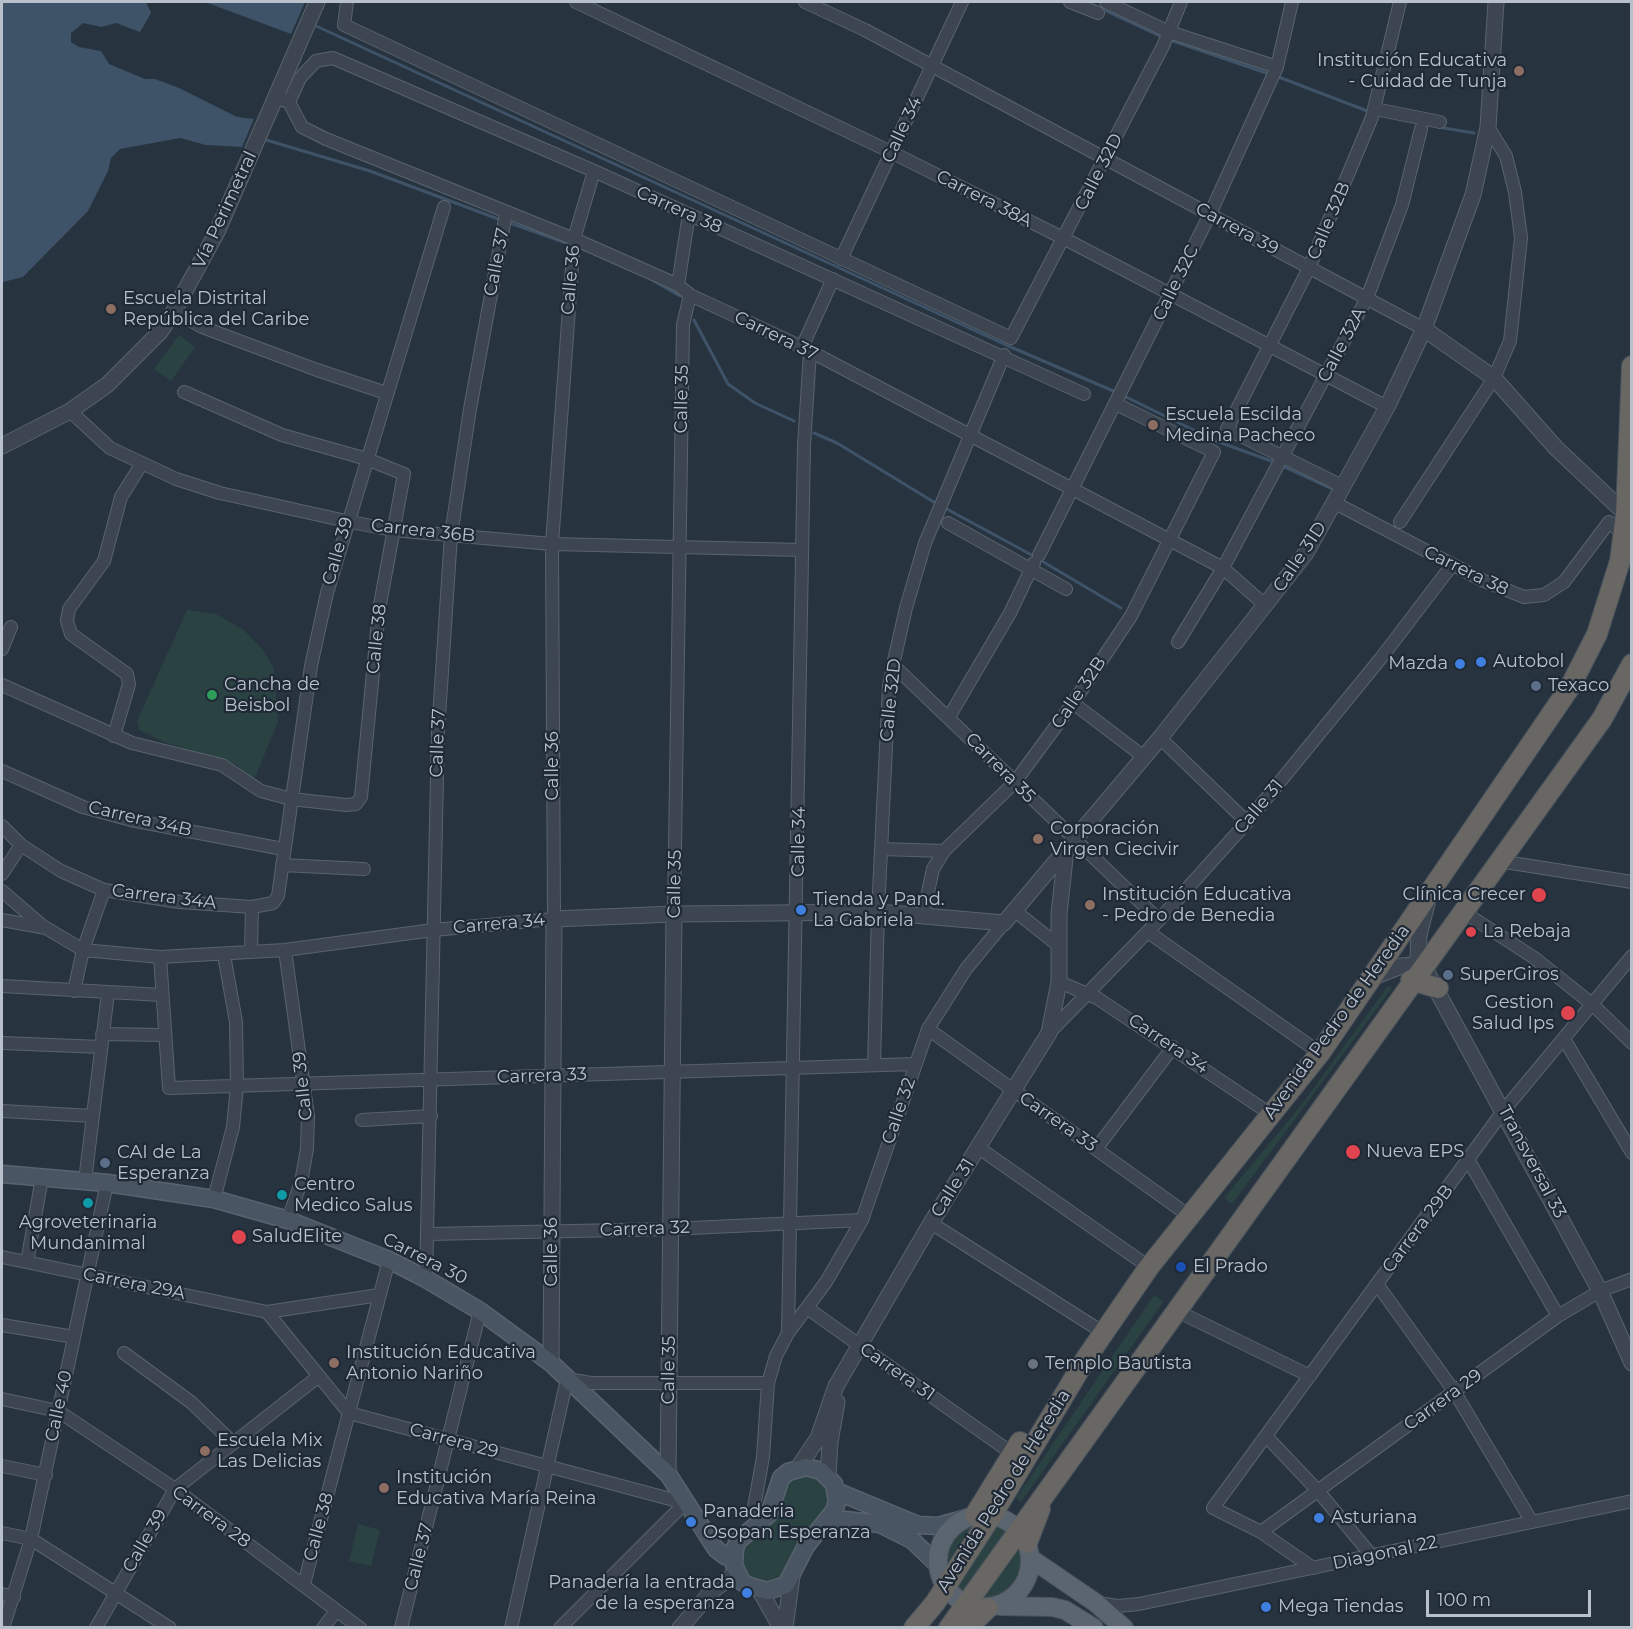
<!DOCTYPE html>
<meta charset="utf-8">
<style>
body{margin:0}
#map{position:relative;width:1633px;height:1629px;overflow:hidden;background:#273440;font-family:Montserrat,sans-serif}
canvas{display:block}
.frame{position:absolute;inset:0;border:3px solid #b8c1cb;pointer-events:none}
.scale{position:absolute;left:1426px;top:1590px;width:165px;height:27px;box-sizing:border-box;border:3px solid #b8c1cb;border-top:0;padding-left:8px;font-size:18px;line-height:21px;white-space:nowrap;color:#b8c1cb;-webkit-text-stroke:4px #202a36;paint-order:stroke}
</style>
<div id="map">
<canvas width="1633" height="1629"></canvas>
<div class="frame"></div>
<div class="scale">100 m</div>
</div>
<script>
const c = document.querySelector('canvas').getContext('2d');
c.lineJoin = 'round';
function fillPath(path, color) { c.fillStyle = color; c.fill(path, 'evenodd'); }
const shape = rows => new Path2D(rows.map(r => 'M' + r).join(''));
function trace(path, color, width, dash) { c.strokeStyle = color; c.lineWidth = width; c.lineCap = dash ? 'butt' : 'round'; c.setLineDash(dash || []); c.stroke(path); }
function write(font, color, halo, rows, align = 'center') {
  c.font = font + ' Montserrat,sans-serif'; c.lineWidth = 4.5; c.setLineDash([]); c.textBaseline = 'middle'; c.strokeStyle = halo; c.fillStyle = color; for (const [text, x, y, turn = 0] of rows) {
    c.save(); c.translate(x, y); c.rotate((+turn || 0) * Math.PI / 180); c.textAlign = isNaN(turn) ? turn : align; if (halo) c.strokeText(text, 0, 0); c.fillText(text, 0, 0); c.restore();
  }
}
const green = shape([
 [179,335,195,347,171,381,154,369],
 [187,610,216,614,244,630,264,651,274,669,278,722,253,782,236,764,164,742,139,730,137,721],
 [1388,986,1392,988,1232,1204,1224,1198,1299,1108],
 [1154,1295,1164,1301,1021,1502,1016,1498],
 [809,1476,823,1483,828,1492,827,1509,782,1579,773,1584,752,1581,745,1573,741,1561,743,1548,773,1522,789,1483,796,1478],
 '946 1561a38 38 0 1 1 76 0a38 38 0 1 1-76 0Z',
 [358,1524,380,1530,371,1566,349,1561]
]);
const water = shape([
 [2,2,146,2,151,13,140,32,116,23,101,27,83,23,71,33,71,42,79,47,101,51,109,64,145,79,155,79,179,88,237,117,254,119,242,147,206,145,180,138,120,149,111,158,108,171,88,211,23,277,3,282],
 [205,2,305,2,291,34]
]);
const stream = shape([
 [1087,2,1164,38],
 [314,25,1006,345,1118,393],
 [1170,40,1269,74],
 [1276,76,1370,112],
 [1438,127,1474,133],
 [263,139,370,171,501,220],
 [507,222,569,244],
 [649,278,680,296],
 [694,320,728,384,755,403,794,421],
 [1124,396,1216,441,1274,462],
 [814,433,837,443,937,504],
 [1280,465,1332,489],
 [943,507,1030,554,1121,608]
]);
const minor = shape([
 [347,2,344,25,1011,338,1163,46,1181,2],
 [576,2,891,152,1065,239,1387,407],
 [805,2,865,30,1424,329],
 [1070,2,1098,13],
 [1106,2,1169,32,1277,67],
 [276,98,289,102,302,127,326,139,574,239,678,285,690,295,802,347,1223,568,1266,606],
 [289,102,300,78,316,61,333,58,594,171,1084,394],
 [1375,109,1440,122],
 [841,259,962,2],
 [678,285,689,214],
 [183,316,202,327,317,370,386,393],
 [802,347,833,279],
 [70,411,110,448,176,479,220,493,346,521,392,530,552,544,802,550],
 [1344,487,1227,429,1309,268,1372,117,1400,2],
 [1335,503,1484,581,1524,597,1544,595,1564,582,1609,522,1624,535],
 [1400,522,1494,378,1510,341,1521,238,1515,192,1506,156,1488,127],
 [948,523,1066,589],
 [1039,555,1210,214,1277,67,1292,2],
 [1178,642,1223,568,1367,298,1402,205,1421,129],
 [2,649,11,627],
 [893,665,1159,920],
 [2,685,132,743,222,765,261,791,291,799,346,805,356,804,361,797,379,610,404,474,367,459,282,435,184,392],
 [1073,703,1144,757],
 [949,717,1010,613,1034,563],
 [114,736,129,684,127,674,71,634,67,621,69,609,104,561,121,497,141,465],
 [1160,738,1247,822],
 [2,771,83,807,131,820,283,849],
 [2,826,21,845,61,871,104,890,179,902,252,907,273,903,278,896,311,666,327,593,444,207],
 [881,849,944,851],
 [1499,861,1632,882],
 [282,865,364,869],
 [2,874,21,845],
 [2,891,45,928],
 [1015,911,1059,946],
 [1462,911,1533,957,1592,1004,1632,1043],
 [674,914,683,325,690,295],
 [923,915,933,869,944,851,1015,782,1073,703,1131,616,1214,452,1116,404],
 [2,920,46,928,83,950,160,957,285,950,433,930,554,919,552,544,574,239,594,171],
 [1148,932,1320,1053],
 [285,950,308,1116,307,1149,301,1182,288,1220],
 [251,952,252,907],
 [160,957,169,1088,915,1064],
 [1059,982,1097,998,1272,1115],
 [2,986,162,995],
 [74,991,83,950,104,890],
 [928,1029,1188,1215],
 [1049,1033,1159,920,1247,822,1381,658,1452,565],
 [102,1034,164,1035],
 [1564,1039,1632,1153],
 [2,1043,101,1047],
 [874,1065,878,912,889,686,893,665,906,608,925,543,1004,355],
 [2,1111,93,1116],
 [362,1120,431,1116],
 [979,1148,1149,1267],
 [1096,1149,1173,1047],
 [1469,1161,1558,1316],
 [85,1181,108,993],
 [214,1199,233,1127,237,1086,236,1022,224,955],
 [931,1223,1104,1333],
 [428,1234,670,1229,862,1220],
 [2,1257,267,1312,379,1295],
 [27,1262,42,1178],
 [426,1279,438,732,451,535,470,409,506,213],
 [1377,1284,1454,1391,1532,1522],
 [807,1308,1013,1454],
 [1175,1310,1310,1376],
 [267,1312,349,1413,685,1503],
 [2,1325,74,1337],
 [788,1333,804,445,810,352],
 [124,1353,192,1403,233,1443],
 [2,1399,58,1411,175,1489,360,1628],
 [1266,1436,1318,1491,1372,1556],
 [2,1466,46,1475],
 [754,1507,763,1457,768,1383,776,1356,788,1333,826,1282,862,1220,928,1029,966,969,1004,923],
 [1261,1532,1558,1316,1600,1291,1632,1279],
 [2,1533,31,1539,170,1628],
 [1313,1568,1261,1532,1213,1508,1504,1110,1632,956],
 [304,1584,389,1260],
 [2,1594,14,1597],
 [1098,1603,1118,1606,1139,1604,1632,1501],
 [3,1628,31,1539,107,1183],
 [96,1628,175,1489,319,1376],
 [323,1628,336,1611],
 [401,1628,480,1311],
 [511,1628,567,1379,591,1383,768,1383],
 [560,1628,685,1503]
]);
const tertiary = shape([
 [1424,329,1494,378,1556,448,1626,514],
 [2,446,70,411,107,385,160,332,174,311,217,232,317,2],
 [1427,904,1419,935,1418,956,1600,1291,1632,1363],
 [1371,978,1401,966,1425,964],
 [551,1363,554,919,674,914,878,912,1004,923,1160,738,1306,553,1387,407,1424,329,1473,195,1488,127,1496,2],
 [798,1468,818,1438,836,1386,931,1223,1049,1033,1059,982,1059,914,1066,849],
 [668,1474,674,914],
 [828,1477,830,1442,837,1402],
 [759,1589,781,1628],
 [680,1628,712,1591,736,1573],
 [785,1628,792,1576]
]);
const secondary = shape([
 [2,1174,107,1183,214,1199,288,1220,389,1260,426,1279,480,1311,551,1363,668,1474,716,1549,725,1556,733,1557],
 [806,1467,821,1471,834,1484,837,1502,834,1511,806,1546,786,1585,767,1591,749,1586,742,1582,734,1565,735,1548,738,1541,769,1514,781,1478,788,1472,806,1467],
 [836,1491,918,1525,938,1526,967,1518],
 [827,1522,845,1520,880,1524,912,1540,938,1565]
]);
const primary = shape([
 '938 1561a46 46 0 1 1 92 0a46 46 0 1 1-92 0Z',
 [1030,1558,1096,1603,1124,1628],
 [1000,1606,1052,1607,1065,1610,1094,1628]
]);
const trunk = shape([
 [1411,980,1438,988],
 [975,1515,1020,1442],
 [1027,1543,1040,1509],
 [914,1628,935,1603,992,1515,1087,1357,1149,1267,1320,1053,1570,687,1597,634,1620,561,1626,514,1632,366],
 [949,1628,1602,719,1632,664],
 [967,1628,988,1608]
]);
const markers = [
 [1519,71,6,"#8d6e63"],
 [111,309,6,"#8d6e63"],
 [1153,425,6,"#8d6e63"],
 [1481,662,6,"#3f7fe0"],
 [1460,664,6,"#3f7fe0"],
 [1536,686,6,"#5c6f8a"],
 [212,695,6,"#2e9e5b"],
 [1038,839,6,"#8d6e63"],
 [1539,895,8,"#e0444e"],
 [1090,905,6,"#8d6e63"],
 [801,910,6,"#3f7fe0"],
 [1471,932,6,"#e0444e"],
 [1448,975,6,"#5c6f8a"],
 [1568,1013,8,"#e0444e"],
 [1353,1152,8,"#e0444e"],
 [105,1163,6,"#5c6f8a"],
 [282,1195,6,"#0f9aa8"],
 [88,1203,6,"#0f9aa8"],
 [239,1237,8,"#e0444e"],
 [1181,1267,6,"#1a4fb4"],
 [334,1363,6,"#8d6e63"],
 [1033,1364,6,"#6b7280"],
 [205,1451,6,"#8d6e63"],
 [384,1488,6,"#8d6e63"],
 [1319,1518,6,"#3f7fe0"],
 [691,1522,6,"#3f7fe0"],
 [747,1593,6,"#3f7fe0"],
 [1266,1607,6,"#3f7fe0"]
];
const poiNames = [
 ["Institución Educativa",1507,61,"right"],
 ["- Cuidad de Tunja",1507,82,"right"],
 ["Escuela Distrital",123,299],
 ["República del Caribe",123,320],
 ["Escuela Escilda",1165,415],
 ["Medina Pacheco",1165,436],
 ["Autobol",1493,662],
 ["Mazda",1448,664,"right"],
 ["Cancha de",224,685],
 ["Beisbol",224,706],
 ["Texaco",1548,686],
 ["Corporación",1050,829],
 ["Virgen Ciecivir",1050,850],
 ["Institución Educativa",1102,895],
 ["- Pedro de Benedia",1102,916],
 ["Clínica Crecer",1526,895,"right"],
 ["Tienda y Pand.",813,900],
 ["La Gabriela",813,921],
 ["La Rebaja",1483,932],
 ["SuperGiros",1460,975],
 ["Gestion",1554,1003,"right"],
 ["Salud Ips",1554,1024,"right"],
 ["Nueva EPS",1366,1152],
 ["CAI de La",117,1153],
 ["Esperanza",117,1174],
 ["Centro",294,1185],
 ["Medico Salus",294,1206],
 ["Agroveterinaria",88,1223,"center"],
 ["Mundanimal",88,1244,"center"],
 ["SaludElite",252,1237],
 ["El Prado",1193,1267],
 ["Institución Educativa",346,1353],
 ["Antonio Nariño",346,1374],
 ["Templo Bautista",1045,1364],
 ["Escuela Mix",217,1441],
 ["Las Delicias",217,1462],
 ["Institución",396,1478],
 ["Educativa María Reina",396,1499],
 ["Panaderia",703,1512],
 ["Osopan Esperanza",703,1533],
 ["Asturiana",1331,1518],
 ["Panadería la entrada",735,1583,"right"],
 ["de la esperanza",735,1604,"right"],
 ["Mega Tiendas",1278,1607]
];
const streetNames = [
 ["Calle 34",902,130,-65],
 ["Calle 32D",1099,172,-63],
 ["Carrera 38A",984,199,27],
 ["Vía Perimetral",225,210,-65],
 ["Carrera 38",679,210,24],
 ["Calle 32B",1329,221,-67],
 ["Carrera 39",1237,229,28],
 ["Calle 37",497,262,-79],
 ["Calle 36",571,280,-85],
 ["Calle 32C",1176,283,-64],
 ["Carrera 37",776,336,26],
 ["Calle 32A",1342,345,-62],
 ["Calle 35",682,399,-89],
 ["Carrera 36B",423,531,6],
 ["Calle 39",338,551,-74],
 ["Calle 31D",1300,557,-56],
 ["Carrera 38",1466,571,26],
 ["Calle 38",377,639,-84],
 ["Calle 32B",1079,693,-56],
 ["Calle 32D",891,700,-84],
 ["Calle 37",438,743,-88],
 ["Calle 36",553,766,-90],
 ["Carrera 35",1000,768,45],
 ["Calle 31",1259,807,-50],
 ["Carrera 34B",140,819,13],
 ["Calle 34",799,842,-89],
 ["Calle 35",675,884,-89],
 ["Carrera 34A",164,897,7],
 ["Carrera 34",499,924,-5],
 ["Avenida Pedro de Heredia",1337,1022,-54],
 ["Carrera 34",1168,1044,34],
 ["Carrera 33",542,1076,-2],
 ["Calle 39",303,1086,-96],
 ["Calle 32",899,1111,-71],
 ["Carrera 33",1058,1122,35],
 ["Transversal 33",1532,1162,62],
 ["Calle 31",953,1188,-58],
 ["Carrera 32",645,1229,-2],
 ["Carrera 29B",1418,1229,-53],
 ["Calle 36",552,1252,-90],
 ["Carrera 30",425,1259,27],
 ["Carrera 29A",134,1284,11],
 ["Calle 35",669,1370,-89],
 ["Carrera 31",897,1372,35],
 ["Carrera 29",1443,1400,-36],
 ["Calle 40",59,1406,-78],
 ["Carrera 29",454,1441,15],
 ["Avenida Pedro de Heredia",1004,1491,-58],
 ["Carrera 28",211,1517,36],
 ["Calle 38",319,1527,-75],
 ["Calle 39",145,1541,-60],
 ["Diagonal 22",1385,1553,-12],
 ["Calle 37",419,1557,-76]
];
fillPath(green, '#2a4242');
fillPath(water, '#3e5268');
trace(stream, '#3e5268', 3);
trace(minor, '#59636e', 14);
trace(tertiary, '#59636e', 17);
trace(secondary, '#59636e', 19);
trace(primary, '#48515d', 20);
trace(trunk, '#46505b', 22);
trace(minor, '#3c4550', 12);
trace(tertiary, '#3c4550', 15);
trace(secondary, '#4a5563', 16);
trace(primary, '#5a6570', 18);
trace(trunk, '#686764', 20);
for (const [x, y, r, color] of markers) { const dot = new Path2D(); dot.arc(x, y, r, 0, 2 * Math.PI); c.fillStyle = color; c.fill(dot); trace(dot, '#202a36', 2); }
write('18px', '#b8c1cb', '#202a36', poiNames, 'left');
write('18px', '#b8c1cb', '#202a36', streetNames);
</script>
